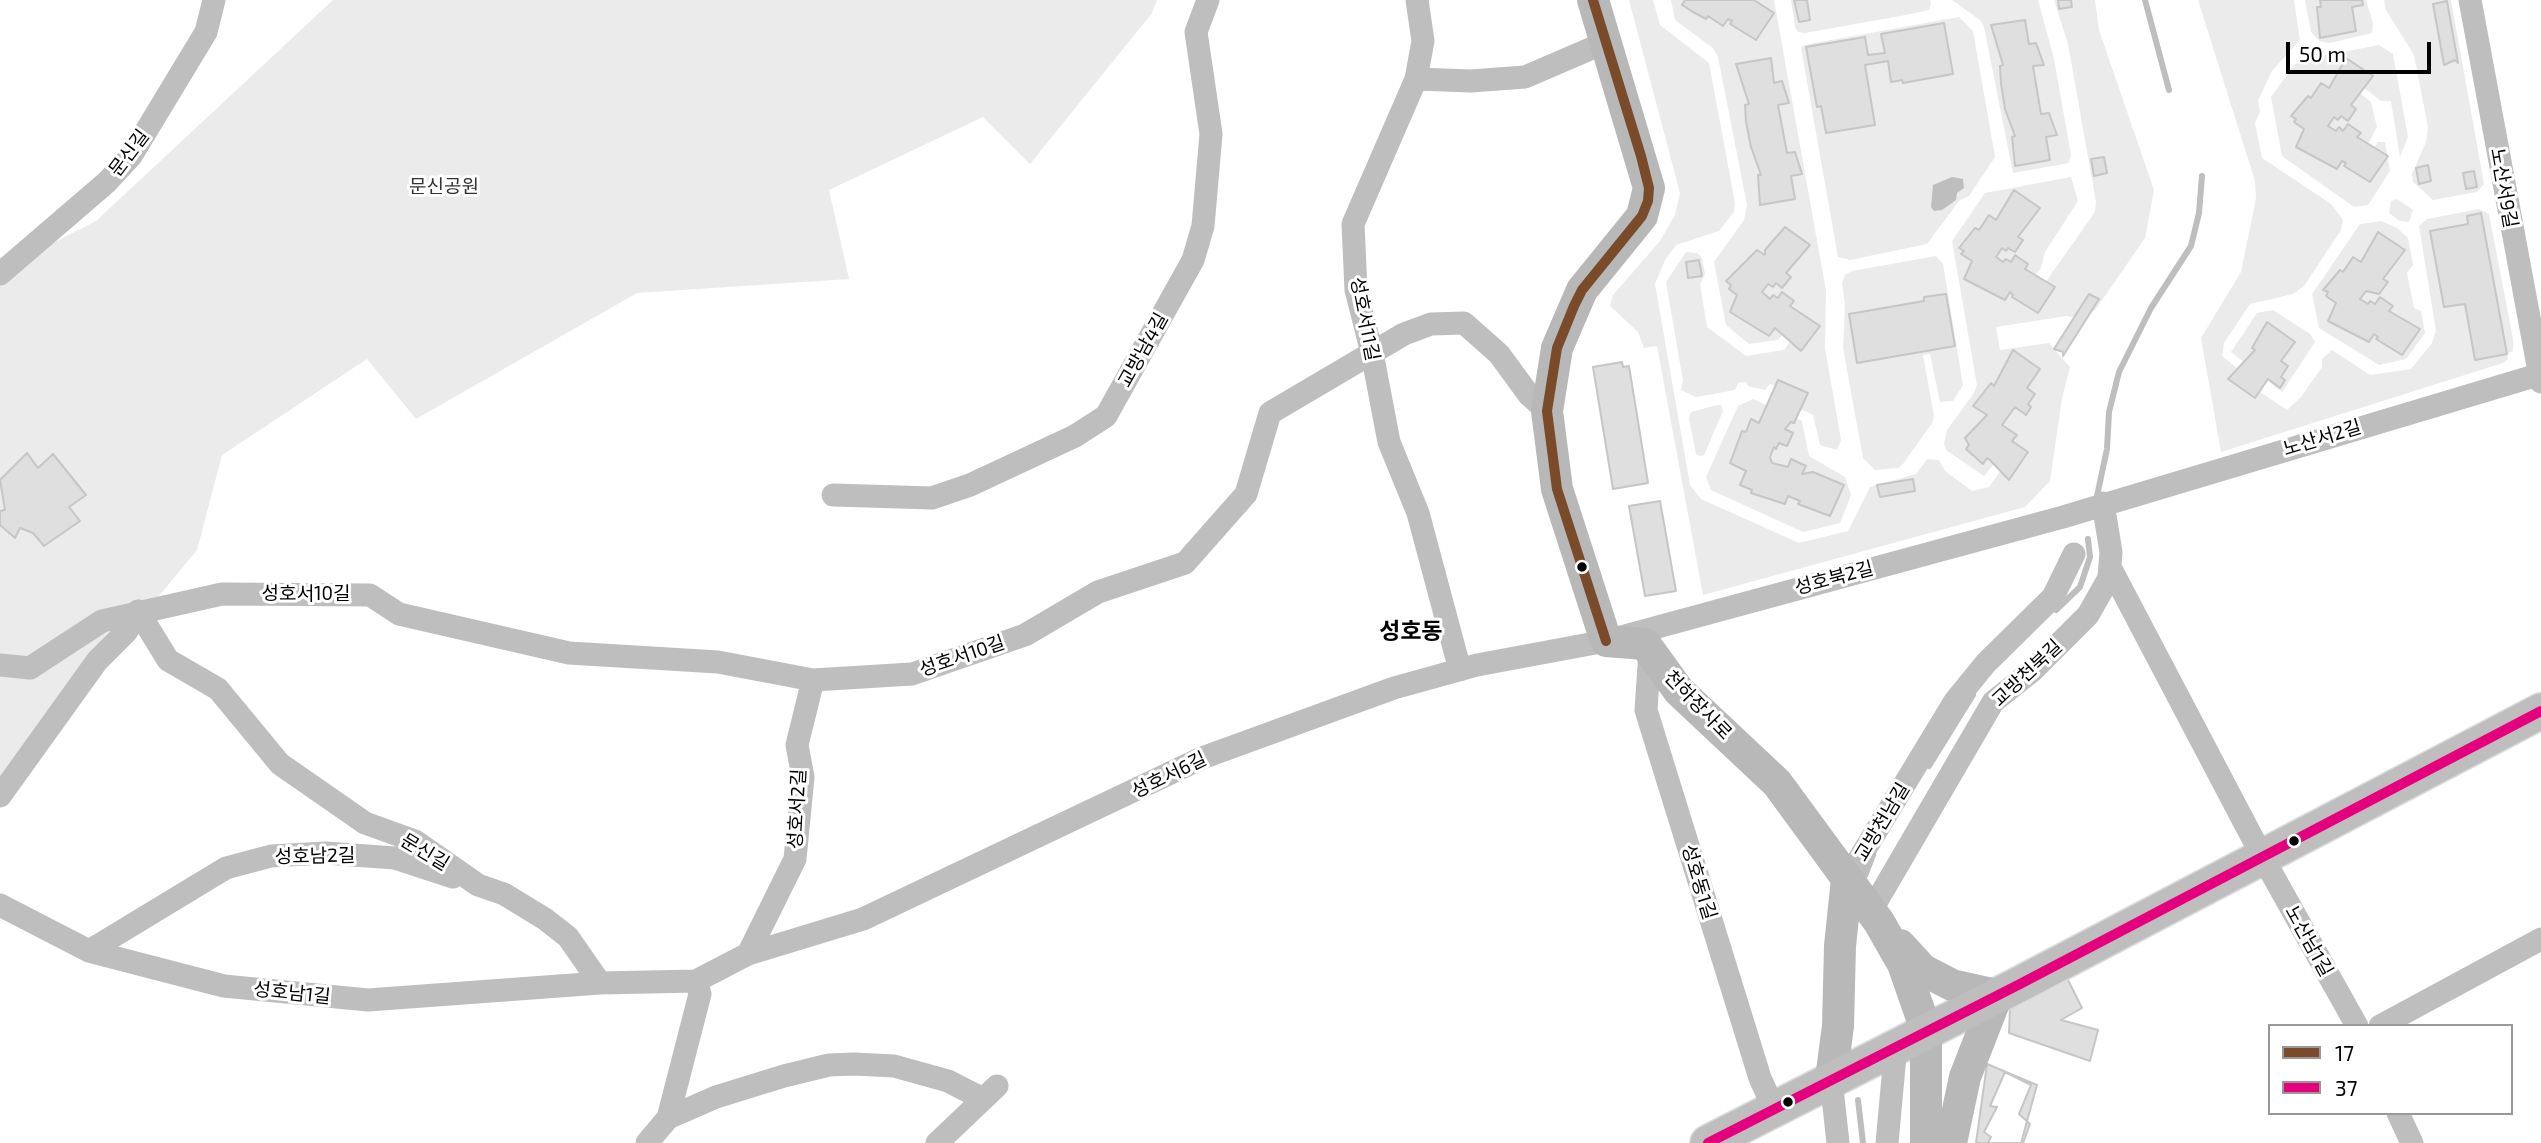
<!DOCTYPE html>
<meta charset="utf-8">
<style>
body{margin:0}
#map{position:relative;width:2541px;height:1143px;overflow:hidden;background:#fff;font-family:"Exo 2",sans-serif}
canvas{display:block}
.legend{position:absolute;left:2268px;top:1024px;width:245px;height:91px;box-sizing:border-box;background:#fff;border:2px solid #999;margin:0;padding:9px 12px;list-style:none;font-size:21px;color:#000}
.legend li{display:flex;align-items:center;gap:14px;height:35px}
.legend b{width:35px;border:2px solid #999}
.scale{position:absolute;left:2286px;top:42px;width:145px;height:32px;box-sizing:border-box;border:4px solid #000;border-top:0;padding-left:9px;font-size:21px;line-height:24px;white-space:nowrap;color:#000;-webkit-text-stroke:5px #fff;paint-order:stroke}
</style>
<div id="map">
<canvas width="2541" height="1143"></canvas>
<ul class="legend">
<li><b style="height:9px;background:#7a4b2a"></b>17</li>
<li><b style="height:9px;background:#e5007d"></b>37</li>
</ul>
<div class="scale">50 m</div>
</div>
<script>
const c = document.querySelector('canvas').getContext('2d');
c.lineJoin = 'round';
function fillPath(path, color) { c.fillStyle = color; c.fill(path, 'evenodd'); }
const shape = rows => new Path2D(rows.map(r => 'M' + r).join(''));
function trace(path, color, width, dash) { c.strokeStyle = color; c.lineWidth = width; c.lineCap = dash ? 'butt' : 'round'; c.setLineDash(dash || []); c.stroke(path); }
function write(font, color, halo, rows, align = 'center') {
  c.font = font + ' "Exo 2","Noto Sans KR",sans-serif'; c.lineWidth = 6; c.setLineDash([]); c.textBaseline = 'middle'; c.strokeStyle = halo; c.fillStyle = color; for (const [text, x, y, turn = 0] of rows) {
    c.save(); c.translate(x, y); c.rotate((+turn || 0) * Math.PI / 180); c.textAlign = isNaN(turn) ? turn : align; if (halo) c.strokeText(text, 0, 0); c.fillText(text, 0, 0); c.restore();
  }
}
const green = shape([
 [333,0,1157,0,1152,13,1030,164,983,117,829,190,849,279,637,293,416,419,367,359,222,455,197,550,0,788,0,270,96,221],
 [1629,0,1653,0,1660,25,1709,63,1735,203,1734,212,1719,231,1676,245,1665,260,1655,284,1690,485,1701,499,1799,543,1848,531,1870,487,1916,474,1927,459,1939,460,1945,471,1972,491,1989,487,2001,470,1994,464,1984,476,1946,450,1944,444,1947,430,1974,393,1977,385,1952,241,1985,193,2071,177,2078,201,2045,252,2041,268,2034,276,2045,283,2095,212,2096,202,2068,44,2054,0,2095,0,2099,30,2154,190,2145,238,2096,309,2082,319,2067,316,1996,327,2000,350,2049,343,2070,367,2062,398,2050,481,2025,507,1703,595,1657,346,1644,348,1638,332,1610,306,1613,295,1660,241,1675,215,1680,193],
 [1671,0,1774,0,1826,291,1825,348,1841,440,1837,450,1820,445,1813,415,1790,404,1794,395,1770,384,1765,390,1748,386,1746,382,1738,383,1735,390,1696,397,1681,390,1683,381,1666,282,1686,252,1697,253,1702,258,1705,274,1700,284,1707,327,1746,356,1784,350,1791,340,1783,334,1778,340,1749,344,1726,325,1714,262,1744,220,1747,205,1718,57,1713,48,1675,20],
 [1791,0,1930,0,1931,3,1929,10,1911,14,1805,33,1798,32,1795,27],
 [1952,0,2038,0,2054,59,2071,155,2069,163,2013,173,1984,27,1980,20],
 [2198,0,2294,0,2300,40,2272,71,2258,100,2260,112,2255,123,2262,158,2331,204,2343,220,2341,230,2304,286,2293,294,2250,304,2224,343,2222,356,2242,372,2251,386,2287,410,2301,397,2322,367,2322,359,2332,350,2370,375,2411,369,2432,343,2436,331,2419,226,2427,219,2479,209,2489,214,2513,339,2513,351,2507,354,2508,359,2503,363,2221,452,2201,338,2241,272,2256,199,2255,181],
 [2305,0,2366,0,2373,23,2372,33,2330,43,2319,41,2311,32],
 [2384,0,2451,0,2484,184,2477,192,2433,200,2413,182,2412,174,2426,142,2428,127,2414,55,2386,10],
 [1959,17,1973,31,1995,157,1969,196,1959,201,1927,244,1850,260,1838,257,1801,48,1804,45],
 [2379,45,2393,54,2408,137,2400,157,2391,101,2381,101,2363,87,2359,92,2371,102,2377,127,2367,146,2373,149,2378,142,2385,142,2390,171,2368,205,2354,207,2282,156,2271,97,2294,65,2301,60],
 [2397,199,2413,210,2409,222,2400,221,2389,213,2391,201],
 [2381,221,2397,228,2408,238,2413,265,2407,273,2414,308,2421,311,2425,333,2406,359,2379,365,2319,328,2312,294,2360,224],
 [1936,256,1943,264,1963,385,1953,401,1940,402,1930,354,1923,355,1934,416,1932,423,1903,464,1898,468,1875,470,1863,458,1843,348,1845,305,1842,283,1845,275,1852,271],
 [2273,310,2310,334,2315,342,2282,392,2231,352,2257,313],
 [1753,399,1802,421,1809,456,1845,477,1851,495,1840,523,1803,532,1711,490,1706,477,1738,406],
 [1717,405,1721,405,1723,411,1704,455,1700,456,1696,454,1689,419,1691,412]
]);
const water = shape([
 [1952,177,1963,179,1964,188,1957,193,1956,200,1942,210,1934,211,1931,207,1933,185]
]);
const stream = shape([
 [2145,0,2169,90],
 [2097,496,2107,449,2109,412,2119,372,2151,308,2191,246,2199,213,2202,176],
 [2056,610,2080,587,2090,557,2088,539],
 [1929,766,1973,695],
 [1865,876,1873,855],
 [1858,1100,1863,1143]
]);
const building = shape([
 [1685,0,1754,0,1774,13,1756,40,1730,24,1732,21,1728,19,1723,26,1708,16,1706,19,1693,12,1682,5,1685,0],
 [1794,0,1807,0,1810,20,1799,22,1794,0],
 [2058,0,2071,0,2072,7,2059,9,2058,0],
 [2320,0,2362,0,2363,5,2352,7,2356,31,2320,38,2317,7,2321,7,2320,0],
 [2447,1,2458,63,2455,60,2444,65,2433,4,2447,1],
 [2025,20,2029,44,2036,43,2044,65,2033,66,2041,114,2049,113,2057,135,2046,137,2050,160,2015,166,2012,137,2015,136,2005,109,2001,83,2000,66,2003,65,1991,25,2025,20],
 [1944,23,1953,74,1903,83,1902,80,1891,82,1888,61,1865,65,1875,125,1826,133,1821,106,1817,107,1806,47,1865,37,1868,55,1885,53,1881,34,1944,23],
 [1771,58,1774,83,1782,81,1789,103,1778,105,1787,153,1795,152,1802,174,1791,176,1795,199,1760,205,1758,175,1761,175,1751,147,1746,122,1745,105,1749,104,1736,64,1771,58],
 [2346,58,2373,76,2351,105,2356,109,2348,121,2341,116,2338,120,2334,117,2328,126,2336,131,2339,127,2343,131,2348,124,2361,133,2357,137,2388,156,2370,182,2344,166,2346,163,2342,161,2337,169,2296,147,2304,129,2294,122,2296,119,2291,116,2308,96,2311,98,2321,83,2329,88,2346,58],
 [2104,157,2107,173,2094,176,2091,159,2104,157],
 [2428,165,2431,181,2419,184,2416,168,2428,165],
 [2474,171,2477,187,2466,189,2463,173,2474,171],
 [2014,190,2040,208,2018,237,2023,240,2015,252,2008,248,2006,251,2002,248,1996,257,2003,262,2006,259,2011,262,2015,255,2028,264,2025,269,2055,287,2038,313,2012,297,2013,295,2010,292,2005,300,1964,279,1972,261,1961,254,1964,251,1959,248,1975,228,1979,230,1989,215,1996,220,2014,190],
 [2481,213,2507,354,2475,360,2465,304,2444,307,2430,231,2468,224,2467,216,2481,213],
 [1785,227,1810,245,1786,273,1791,277,1782,288,1776,283,1773,287,1768,284,1762,292,1770,299,1773,295,1778,298,1782,292,1794,301,1790,306,1820,326,1801,351,1775,328,1769,336,1730,312,1737,295,1729,289,1731,285,1726,281,1757,250,1765,255,1765,250,1785,227],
 [2378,232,2405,250,2383,279,2388,282,2379,294,2366,291,2360,299,2368,304,2370,301,2375,304,2380,297,2393,306,2389,311,2420,329,2402,355,2376,339,2378,337,2374,334,2369,342,2328,321,2336,303,2326,296,2328,292,2323,290,2340,270,2343,272,2353,257,2361,262,2378,232],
 [1699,260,1702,276,1688,278,1686,262,1699,260],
 [1946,294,1955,346,1857,363,1849,314,1924,301,1924,297,1946,294],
 [2089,294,2099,299,2063,356,2063,352,2054,349,2089,294],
 [2267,322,2295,342,2281,361,2288,366,2281,377,2285,380,2280,388,2268,379,2255,398,2228,379,2255,350,2252,348,2267,322],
 [2013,350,2040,369,2027,388,2035,394,2028,404,2031,407,2026,415,2015,407,2002,425,2017,435,2012,441,2028,452,2009,480,1990,460,1987,458,1983,464,1966,449,1969,445,1965,438,1987,415,1973,406,1991,383,1994,386,2013,350],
 [1622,362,1623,367,1629,366,1648,483,1613,489,1593,367,1622,362],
 [1778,380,1808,393,1794,423,1791,422,1785,429,1793,433,1787,446,1779,443,1776,449,1774,447,1770,457,1772,463,1788,467,1791,459,1806,466,1802,474,1813,472,1844,485,1830,516,1798,504,1800,501,1788,496,1785,504,1751,493,1752,490,1740,485,1746,471,1730,463,1742,431,1746,432,1751,419,1759,423,1778,380],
 [27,453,38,468,53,454,86,495,69,507,80,521,44,546,33,533,20,528,15,538,0,525,0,511,5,510,0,480,27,453],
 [1913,479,1915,491,1880,497,1877,485,1913,479],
 [1660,501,1676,591,1645,596,1629,506,1660,501],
 [2066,976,2082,1008,2061,1020,2098,1030,2090,1061,2009,1033,2010,1007,2066,976],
 [1987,1064,2037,1085,2021,1143,1976,1143,1987,1064],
 [2005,1072,2031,1085,2019,1114,2030,1124,2023,1143,1988,1143,1991,1137,1984,1132,1997,1107,1990,1106,2005,1072]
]);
const street = shape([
 [1417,0,1423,41,1416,79,1353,224,1356,290,1372,353,1389,442,1418,513,1460,670],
 [2470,0,2541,382],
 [1416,79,1471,81,1525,77,1604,43],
 [0,274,107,182,131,156,206,32,214,0],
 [833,495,932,498,970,485,1075,436,1106,416,1193,260,1203,226,1211,134,1196,32,1208,0],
 [2110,567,2262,856,2357,1026],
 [138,611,168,660,218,689,280,764,365,823,415,841,478,885,504,894,545,919,568,937,600,983],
 [1650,651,1646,710,1760,1078,1774,1109],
 [0,665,30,668,102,621,222,594,370,595,399,614,569,653,718,662,813,680,912,674,1025,635,1098,592,1185,563,1246,494,1270,413,1404,334,1431,324,1464,323,1499,354,1529,395,1547,411],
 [0,796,97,661,127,631,138,611],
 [1847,879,1955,701,1986,663,2053,597,2074,554],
 [0,905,89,951,224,986,368,1000,600,983,696,981,748,954,795,859,803,777,797,745,813,680],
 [1871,911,1993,702,2032,671,2088,615,2109,578,2111,552,2103,503],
 [89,951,226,868,271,856,325,853,395,858,453,877],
 [748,954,863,919,1202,758,1394,688,1477,665,1606,641,2063,517,2541,374],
 [2380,1026,2541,939],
 [1831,1079,1838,1143],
 [2398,1113,2412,1143],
 [668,1118,716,1097,784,1076,829,1065,854,1064,894,1066,948,1081,983,1099],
 [647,1143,668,1118,700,994,696,981],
 [937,1143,997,1086],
 [1887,1143,1896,1045]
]);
const secondary = shape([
 [1593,0,1649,188,1642,216,1582,290,1557,348,1547,411,1557,489,1606,641,1645,644,1679,691,1777,783,1879,922,1903,964,1926,1030,1926,1143],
 [1900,945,1923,970,1952,985,1997,995,1965,1077,1951,1143],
 [1831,1079,1838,1026,1840,946,1847,879]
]);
const primary = shape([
 [1708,1143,2020,984,2541,711]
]);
const bus1 = shape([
 [1593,0,1641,156,1649,188,1648,201,1642,216,1582,290,1574,306,1557,348,1547,411,1557,489,1606,641]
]);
const bus2 = shape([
 [1708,1143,2020,984,2541,711]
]);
const markers = [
 [1582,567,6,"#000"],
 [2294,841,6,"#000"],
 [1788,1102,6,"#000"]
];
const streetNames = [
 ["문신길",129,153,-53],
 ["노산서9길",2504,188,80],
 ["성호서11길",1365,319,79],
 ["교방남4길",1143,350,-61],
 ["노산서2길",2322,438,-17],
 ["성호북2길",1834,578,-15],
 ["성호서10길",306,594],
 ["성호서10길",962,656,-19],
 ["교방천북길",2027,673,-43],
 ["천하장사로",1698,705,46],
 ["성호서6길",1169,775,-26],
 ["성호서2길",797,809,-87],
 ["교방천남길",1882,822,-59],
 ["문신길",425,852,31],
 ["성호남2길",315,856,-1],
 ["성호동1길",1699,882,73],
 ["노산남1길",2309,941,61],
 ["성호남1길",292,993,6]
];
const parkNames = [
 ["문신공원",444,187]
];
const quarterNames = [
 ["성호동",1411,631]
];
fillPath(green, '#ebebeb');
fillPath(water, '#bebebe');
trace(stream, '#bebebe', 6);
fillPath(building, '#dfdfdf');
trace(building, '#c6c6c6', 2);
trace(primary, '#dbdbdb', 38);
trace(street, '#bebebe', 23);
trace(secondary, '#b8b8b8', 32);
trace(primary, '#bebebe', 35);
trace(bus1, '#7a4b2a', 10);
trace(bus2, '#e5007d', 10);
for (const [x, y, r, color] of markers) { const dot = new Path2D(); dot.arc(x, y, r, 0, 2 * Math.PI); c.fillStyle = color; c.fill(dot); trace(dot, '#fff', 2.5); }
write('19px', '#000', '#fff', streetNames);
write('19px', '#323232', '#fff', parkNames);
write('bold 23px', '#000', '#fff', quarterNames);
</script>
